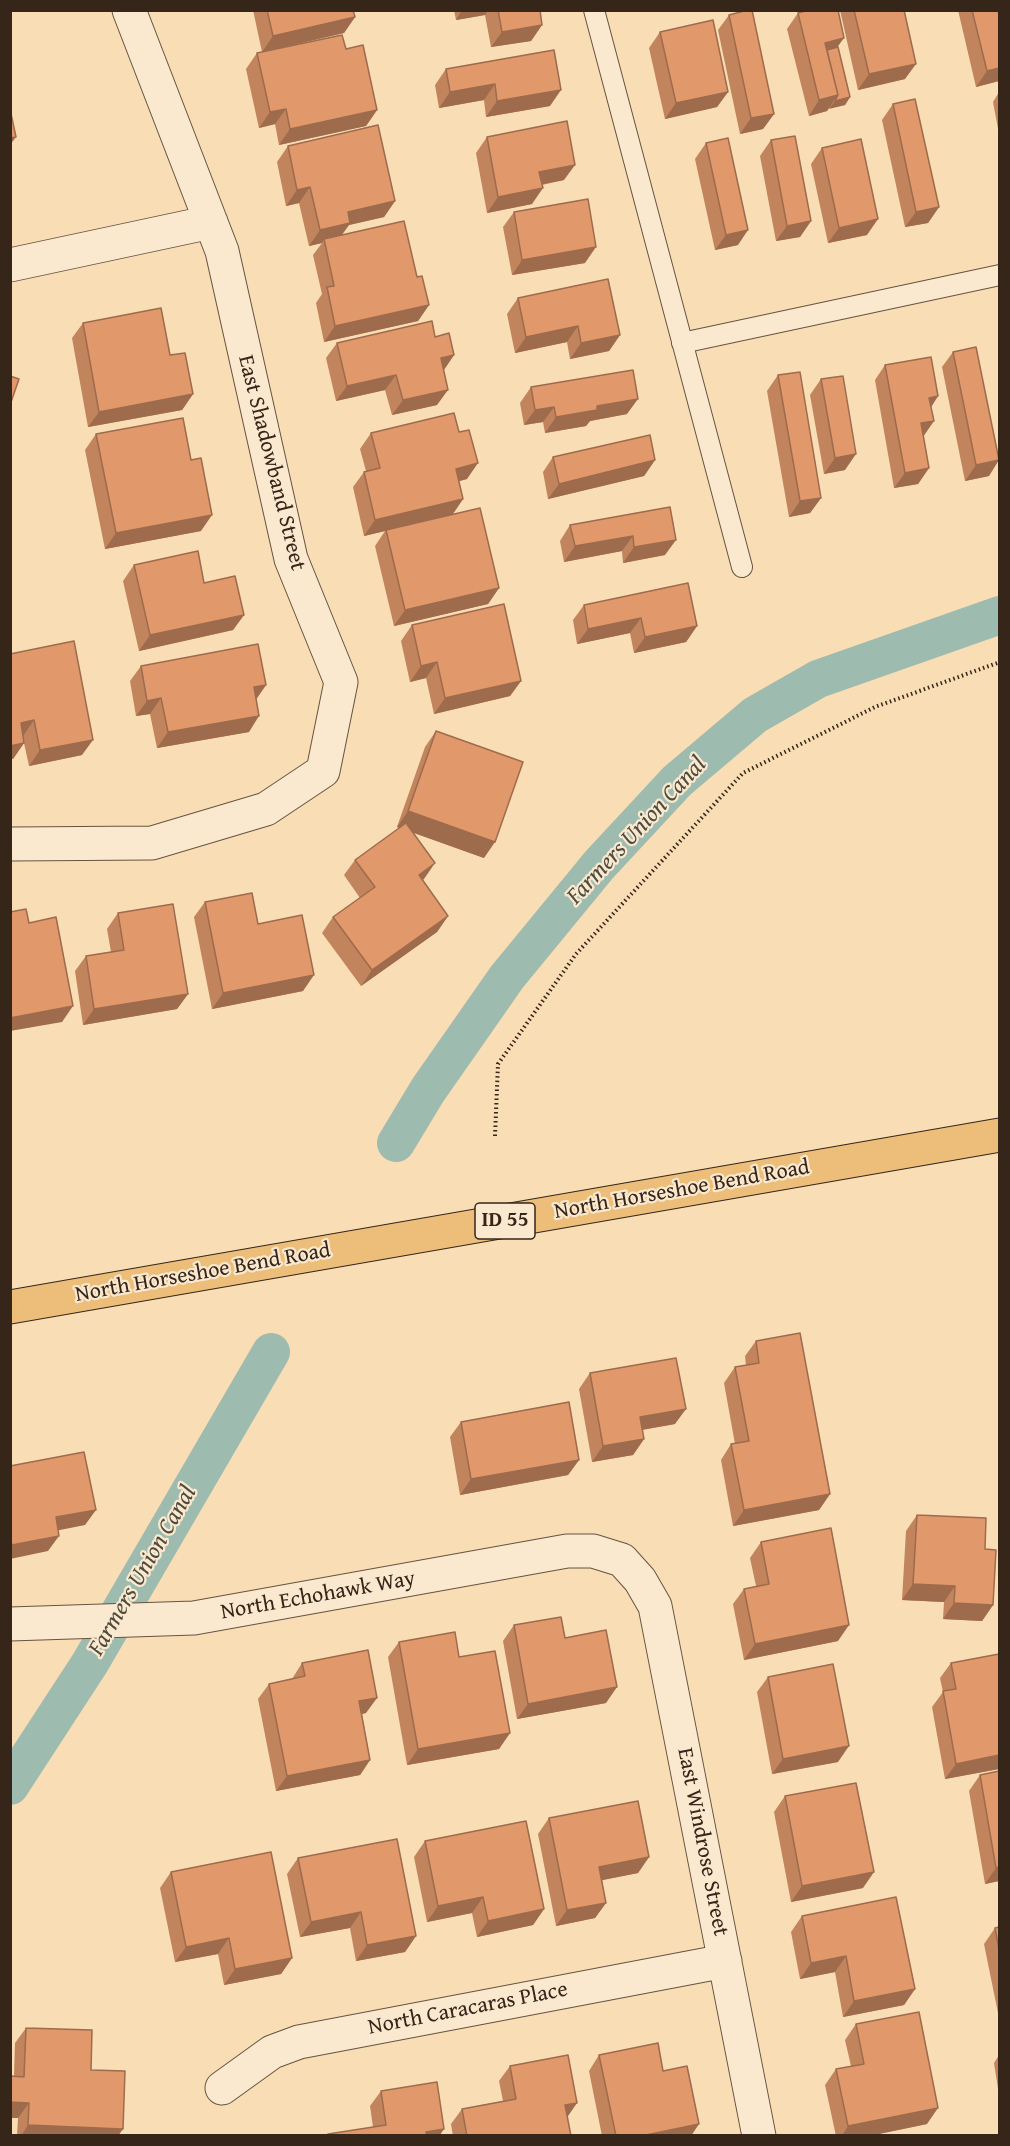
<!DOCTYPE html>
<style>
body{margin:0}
#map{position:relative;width:1010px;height:2146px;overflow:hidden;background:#f8ddb5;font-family:"Gentium Book Plus",serif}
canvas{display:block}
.frame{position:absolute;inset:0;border:12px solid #36261a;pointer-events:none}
</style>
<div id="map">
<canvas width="1010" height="2146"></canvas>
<div class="frame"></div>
</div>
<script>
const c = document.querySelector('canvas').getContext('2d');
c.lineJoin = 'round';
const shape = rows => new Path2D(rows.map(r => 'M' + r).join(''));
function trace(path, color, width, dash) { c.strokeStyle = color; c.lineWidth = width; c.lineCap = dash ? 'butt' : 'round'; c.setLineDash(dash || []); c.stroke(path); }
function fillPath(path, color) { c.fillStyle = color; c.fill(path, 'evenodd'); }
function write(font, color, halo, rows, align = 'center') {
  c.font = font + ' "Gentium Book Plus",serif'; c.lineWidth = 4.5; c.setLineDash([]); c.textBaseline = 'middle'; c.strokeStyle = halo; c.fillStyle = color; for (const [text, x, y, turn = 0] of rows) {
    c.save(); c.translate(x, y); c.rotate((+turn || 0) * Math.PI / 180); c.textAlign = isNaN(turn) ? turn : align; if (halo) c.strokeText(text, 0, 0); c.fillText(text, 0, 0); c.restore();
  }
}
const canal = shape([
 [396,1143,428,1090,507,977,599,865,677,781,755,715,818,679,1000,615],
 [10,1786,90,1663,271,1352]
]);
const path = shape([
 [495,1136,498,1064,576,954,743,773,875,707,1000,662]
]);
const lane = shape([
 [594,10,742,567],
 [682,343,1000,275]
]);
const street = shape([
 [10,265,211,222],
 [10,844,152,843,266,809,323,771,341,682,291,559,222,251,129,10],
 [10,1624,194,1618,567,1551,593,1551,622,1560,640,1580,655,1606,759,2136],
 [222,2088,272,2052,299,2042,725,1961]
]);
const highway = shape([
 [10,1307,1000,1135]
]);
const wall = shape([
 [253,10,353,10,355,17,344,33,263,52,346,49,377,110,366,126,279,145,275,124,259,128,246,69,257,53,262,52],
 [454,10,540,10,542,25,531,41,491,47,485,15,456,20],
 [840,10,904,10,905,79,858,90],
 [958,10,998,10,999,81,976,87],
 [798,13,838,47,850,97,845,105,829,108,827,111,809,116,787,29],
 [729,15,774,114,763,129,740,134,718,30],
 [660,32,728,92,717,107,665,119,649,48],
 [554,50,550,106,486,117,484,100,439,108,435,85,446,69],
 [999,92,999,134,993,102],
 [893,104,939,207,928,223,905,227,882,120],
 [487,137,564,180,542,185,532,204,487,213,476,153],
 [771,140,811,221,800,237,776,241,760,156],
 [706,143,738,245,715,250,695,159],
 [288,146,395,201,384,217,349,225,342,235,417,277,429,305,418,321,324,342,316,303,322,294,313,255,322,243,309,246,299,203,286,206,277,162],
 [822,148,867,235,828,243,811,164],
 [514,212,585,263,512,275,503,227],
 [518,298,620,335,609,351,570,359,567,342,515,353,507,314],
 [83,323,170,355,193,394,182,410,88,427,72,338],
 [435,337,454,355,444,370,437,405,392,415,385,390,336,401,326,358,337,343],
 [953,352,989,476,965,481,942,367],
 [885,365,938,396,931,407,923,436,929,468,918,484,894,488,875,380],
 [778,375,821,498,810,513,789,517,767,391],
 [821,379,845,470,824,474,810,395],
 [531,387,627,414,590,421,586,426,545,433,543,422,524,425,520,403],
 [371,433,467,479,459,481,463,499,453,514,499,588,488,604,394,626,375,546,385,531,364,536,353,487,364,472,366,471,360,449],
 [96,434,201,531,105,549,85,450],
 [553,457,655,460,644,476,548,499,543,472],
 [670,507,665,555,623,563,622,551,564,562,560,541,570,525],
 [134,565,204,583,244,615,233,630,139,651,123,581],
 [584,605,697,626,686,642,634,653,630,633,577,644,573,620],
 [412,625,521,681,510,696,434,714,426,678,410,682,401,641],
 [10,654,82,755,29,766,24,743,13,759,10,759],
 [141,666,266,685,256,699,249,732,157,748,150,714,136,716,130,681],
 [436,731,484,858,412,832,424,879,422,880,448,916,437,932,361,986,322,933,333,917,360,898,344,875,355,860,400,828,397,827,425,747],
 [205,902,258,924,303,991,212,1009,194,917],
 [118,913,188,994,177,1009,83,1025,75,971,86,956,111,952,107,929],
 [756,1341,830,1494,819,1510,733,1526,721,1460,731,1444,735,1444,724,1383,735,1367,746,1365,745,1356],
 [590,1373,675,1424,642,1430,644,1439,633,1455,592,1462,579,1389],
 [461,1422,579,1460,568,1475,460,1495,450,1437],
 [917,1515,993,1605,982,1621,943,1619,944,1602,902,1600,906,1531],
 [761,1542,838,1641,744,1660,733,1604,744,1589,756,1586,750,1558],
 [514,1625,565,1638,606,1703,517,1719,503,1641],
 [399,1642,459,1657,510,1733,499,1749,407,1765,388,1657],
 [302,1663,366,1713,362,1714,370,1760,360,1775,276,1791,258,1699,269,1684,292,1679],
 [951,1663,999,1769,945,1779,932,1707,943,1692,940,1678],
 [768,1677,838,1762,772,1774,757,1692],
 [980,1775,999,1881,985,1884,969,1791],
 [785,1796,863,1888,791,1902,774,1812],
 [549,1818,649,1857,638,1873,602,1880,606,1903,595,1918,556,1926,538,1834],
 [425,1841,544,1909,533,1925,477,1937,472,1913,427,1922,414,1857],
 [298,1858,416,1936,405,1952,356,1961,350,1928,300,1937,287,1874],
 [171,1872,292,1958,281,1974,224,1985,218,1954,175,1962,160,1888],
 [802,1916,915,1989,904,2005,843,2017,835,1972,800,1979,791,1932],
 [999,1927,999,2013,998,2013,984,1944,995,1928],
 [856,2024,927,2124,869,2136,836,2136,825,2085,836,2069,851,2066,845,2040],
 [26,2028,91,2070,118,2136,17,2136,18,2118,14,2076,15,2043],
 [599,2055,663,2071,691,2136,602,2136,589,2071],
 [999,2055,999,2095,994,2063],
 [510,2066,567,2116,571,2136,453,2136,451,2124,462,2109,503,2101,499,2081],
 [381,2091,444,2129,439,2136,326,2136,328,2134,373,2127,370,2106]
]);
const shadedWall = shape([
 [462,10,488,10,485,15,456,20],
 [355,17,344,33,262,52,273,36],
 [542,25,531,41,491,47,502,32],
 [844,38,833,53,823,56,825,43],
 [916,64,905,79,858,90,869,74],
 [999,68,999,81,976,87,987,71],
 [495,84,484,100,439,108,450,92],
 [561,90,550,106,486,117,497,101],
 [728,92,717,107,665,119,676,103],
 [838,95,827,111,809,116,819,100],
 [850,97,845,105,829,109,835,101],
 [286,109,275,124,259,128,270,112],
 [377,110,366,126,279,145,290,129],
 [774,114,763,129,740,134,751,118],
 [16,137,10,145,10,138],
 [575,165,564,180,528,187,539,172],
 [310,187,299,203,286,206,297,190],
 [543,188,532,204,487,213,498,197],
 [395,201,384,217,349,225,339,238,324,239,322,243,309,246,320,230,348,212],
 [939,207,928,223,905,227,916,212],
 [878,219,867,235,828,243,839,228],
 [811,221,800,237,776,241,787,226],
 [748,230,738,245,715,250,726,235],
 [596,247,585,263,512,275,522,260],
 [429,305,418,321,324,342,335,326],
 [578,326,567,342,515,353,526,337],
 [620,335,609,351,570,359,581,343],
 [454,355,443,371,441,358],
 [396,375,385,390,336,401,347,386],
 [448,390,437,405,392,415,403,400],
 [193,394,182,410,88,427,99,412],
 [938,396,928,412,929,398],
 [638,399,627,414,590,421,586,426,545,433,556,417,597,406],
 [554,407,543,422,524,425,535,410],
 [934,421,923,437,921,423],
 [856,454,845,470,824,474,835,458],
 [655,460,644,476,548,499,559,484],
 [999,460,989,476,965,481,976,465],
 [478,463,467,479,445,485,456,469],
 [929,468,918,484,894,488,905,473],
 [821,498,810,513,789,517,800,501],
 [463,499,452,515,364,536,375,520],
 [212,515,201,531,105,549,116,533],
 [633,536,622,551,564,562,575,546],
 [676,540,665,555,623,563,634,547],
 [499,588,488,604,394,626,405,610],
 [244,615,233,630,139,651,150,635],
 [641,618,630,633,577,644,588,629],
 [697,626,686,642,634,653,645,637],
 [437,662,426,678,410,682,421,666],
 [521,681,510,696,434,714,445,698],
 [266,685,255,701,254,687],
 [161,698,150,714,136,716,147,701],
 [259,716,249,732,157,748,168,732],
 [34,720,23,736,21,723],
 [93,740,82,755,29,766,40,750],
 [24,743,13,759,10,759,10,746],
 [408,811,495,842,484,858,397,827],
 [435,863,424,879,408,891,419,875],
 [448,916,437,932,361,986,372,970],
 [314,975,303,991,212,1009,223,993],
 [188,994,177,1009,83,1025,94,1009],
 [73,1006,62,1022,10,1031,10,1018],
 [686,1409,675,1424,629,1432,640,1417],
 [644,1439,633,1455,592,1462,603,1446],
 [579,1460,568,1475,460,1495,471,1479],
 [830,1494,819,1510,733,1526,744,1510],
 [96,1510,85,1525,45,1533,56,1517],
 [59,1536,48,1551,10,1559,10,1547,12,1545],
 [913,1584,955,1586,944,1602,902,1600],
 [954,1603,993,1605,982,1621,943,1619],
 [849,1625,838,1641,744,1660,755,1644],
 [617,1687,606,1703,517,1719,528,1704],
 [377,1698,366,1713,348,1717,359,1701],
 [510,1733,499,1749,407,1765,418,1749],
 [849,1746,838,1762,772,1774,783,1759],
 [999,1755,999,1769,945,1779,956,1764],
 [370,1760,360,1775,276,1791,287,1776],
 [649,1857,638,1873,588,1883,599,1867],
 [999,1867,999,1881,985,1884,996,1868],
 [874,1872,863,1888,791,1902,802,1886],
 [483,1897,472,1913,427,1922,438,1906],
 [606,1903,595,1918,556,1926,567,1910],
 [544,1909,533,1925,477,1937,488,1921],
 [361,1912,350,1928,300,1937,311,1922],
 [416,1936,405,1952,356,1961,367,1945],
 [229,1938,218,1954,175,1962,186,1947],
 [846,1956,835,1972,800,1979,811,1963],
 [292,1958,281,1974,224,1985,235,1969],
 [915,1989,904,2005,843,2017,854,2001],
 [10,2102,29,2103,18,2118,10,2118],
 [577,2103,566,2119,565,2105],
 [938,2108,927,2124,869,2136,842,2136,848,2126],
 [699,2124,691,2136,641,2136],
 [28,2125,123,2129,118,2136,21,2136],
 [444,2129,439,2136,424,2136,426,2132]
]);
const building = shape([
 [267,10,353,10,355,17,273,36,267,10],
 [498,10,540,10,542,25,502,32,498,10],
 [748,10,752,10,774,114,751,118,729,15,748,10],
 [809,10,838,10,844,38,825,43,838,95,819,100,798,13,809,10],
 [854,10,904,10,916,64,869,74,854,10],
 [972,10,998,10,999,16,999,68,987,71,972,10],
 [713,20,728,92,676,103,660,32,713,20],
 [342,35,346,49,363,45,377,110,290,129,286,109,270,112,257,53,342,35],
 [838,47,850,97,835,101,838,95,827,50,838,47],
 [554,50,561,90,497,101,495,84,450,92,446,69,554,50],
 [915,99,939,207,916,212,893,104,915,99],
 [10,109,16,137,10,138,10,109],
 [567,121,575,165,539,172,543,188,498,197,487,137,567,121],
 [378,125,395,201,348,212,350,223,320,230,310,187,297,190,288,146,378,125],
 [795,136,811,221,787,226,771,140,795,136],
 [728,138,748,230,726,235,706,143,728,138],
 [861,139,878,219,839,228,822,148,861,139],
 [588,199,596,247,522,260,514,212,588,199],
 [404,221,417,277,422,276,429,305,335,326,327,287,334,286,324,239,404,221],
 [608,279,620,335,581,343,578,326,526,337,518,298,608,279],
 [161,308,170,355,185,353,193,394,99,412,83,323,161,308],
 [432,321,435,337,449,333,454,355,441,358,448,390,403,400,396,375,347,386,337,343,432,321],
 [976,347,999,460,976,465,953,352,976,347],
 [931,357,938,396,929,398,934,421,921,423,929,468,905,473,885,365,931,357],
 [633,370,638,399,597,406,597,410,556,417,554,407,535,410,531,387,633,370],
 [800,372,821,498,800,501,778,375,800,372],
 [10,376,19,379,10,405,10,376],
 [843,376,856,454,835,458,821,379,843,376],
 [454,413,459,432,469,430,478,463,456,469,463,499,375,520,364,472,380,468,371,433,454,413],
 [183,418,191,460,201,458,212,515,116,533,96,434,183,418],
 [650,435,655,460,559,484,553,457,650,435],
 [670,507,676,540,634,547,633,536,575,546,570,525,670,507],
 [480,508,499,588,405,610,386,530,480,508],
 [198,551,204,583,235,576,244,615,150,635,134,565,198,551],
 [688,583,697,626,645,637,641,618,588,629,584,605,688,583],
 [504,604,521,681,445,698,437,662,421,666,412,625,504,604],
 [74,641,93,740,40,750,34,720,21,723,24,743,10,746,10,654,74,641],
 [258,644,266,685,254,687,259,716,168,732,161,698,147,701,141,666,258,644],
 [436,731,523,762,495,842,408,811,436,731],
 [406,823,435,863,419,875,448,916,372,970,333,917,375,887,355,860,406,823],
 [252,893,258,924,302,915,314,975,223,993,205,902,252,893],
 [173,904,188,994,94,1009,86,956,124,950,118,913,173,904],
 [26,909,29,923,56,917,73,1006,10,1018,10,912,26,909],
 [800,1333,830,1494,744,1510,731,1444,749,1441,735,1367,759,1363,756,1341,800,1333],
 [676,1358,686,1409,640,1417,644,1439,603,1446,590,1373,676,1358],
 [569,1402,579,1460,471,1479,461,1422,569,1402],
 [84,1452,96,1510,56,1517,59,1536,12,1545,10,1538,10,1466,84,1452],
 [917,1515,986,1518,985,1549,996,1550,993,1605,954,1603,955,1586,913,1584,917,1515],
 [831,1528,849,1625,755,1644,744,1589,769,1584,761,1542,831,1528],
 [561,1617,565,1638,606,1630,617,1687,528,1704,514,1625,561,1617],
 [455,1632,459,1657,495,1651,510,1733,418,1749,399,1642,455,1632],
 [368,1650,377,1698,359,1701,370,1760,287,1776,269,1684,305,1676,302,1663,368,1650],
 [999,1654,999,1755,956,1764,943,1691,956,1689,951,1663,999,1654],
 [833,1664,849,1746,783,1759,768,1677,833,1664],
 [999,1771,999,1867,996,1868,980,1775,999,1771],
 [856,1783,874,1872,802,1886,785,1796,856,1783],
 [638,1801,649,1857,599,1867,606,1903,567,1910,549,1818,638,1801],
 [526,1821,544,1909,488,1921,483,1897,438,1906,425,1841,526,1821],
 [397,1839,416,1936,367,1945,361,1912,311,1922,298,1858,397,1839],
 [271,1852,292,1958,235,1969,229,1938,186,1947,171,1872,271,1852],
 [896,1897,915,1989,854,2001,846,1956,811,1963,802,1916,896,1897],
 [999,1927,999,1949,995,1928,999,1927],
 [919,2012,938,2108,848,2126,836,2069,864,2064,856,2024,919,2012],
 [26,2028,92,2030,91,2070,125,2071,123,2129,28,2125,29,2103,10,2102,10,2076,24,2077,26,2028],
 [658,2043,663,2071,687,2066,699,2124,641,2136,616,2136,599,2055,658,2043],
 [568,2055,577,2103,565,2105,571,2136,467,2136,462,2109,516,2099,510,2066,568,2055],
 [437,2082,444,2129,426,2132,427,2136,328,2136,328,2134,386,2125,381,2091,437,2082]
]);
const shields = [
 [505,1221,60]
];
const shieldNames = [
 ["ID 55",505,1221]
];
const streetNames = [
 ["East Shadowband Street",271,463,76],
 ["North Horseshoe Bend Road",682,1190,-10],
 ["North Horseshoe Bend Road",203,1273,-10],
 ["North Echohawk Way",318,1596,-10],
 ["East Windrose Street",702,1842,79],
 ["North Caracaras Place",468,2009,-11]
];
const waterNames = [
 ["Farmers Union Canal",637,831,-47],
 ["Farmers Union Canal",143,1571,-60]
];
trace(canal, '#9dbbaf', 38);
trace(lane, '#665441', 22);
trace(street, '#665441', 35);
trace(highway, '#36261a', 35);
trace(path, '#36261a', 4, [1.5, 3]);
trace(lane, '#fae9cf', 20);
trace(street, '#fae9cf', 33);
trace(highway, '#ecbe7a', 33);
fillPath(wall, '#c2845d');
fillPath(shadedWall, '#9e6b4c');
fillPath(building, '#e1996c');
trace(building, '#9e6b4c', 1.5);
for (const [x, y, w] of shields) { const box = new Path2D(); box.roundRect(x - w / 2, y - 18, w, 36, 4.5); c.fillStyle = '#fae9cf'; c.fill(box); trace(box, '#36261a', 1.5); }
write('bold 21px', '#36261a', null, shieldNames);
write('22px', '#36261a', '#fae9cf', streetNames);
write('italic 24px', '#504b3f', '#fae9cf', waterNames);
</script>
